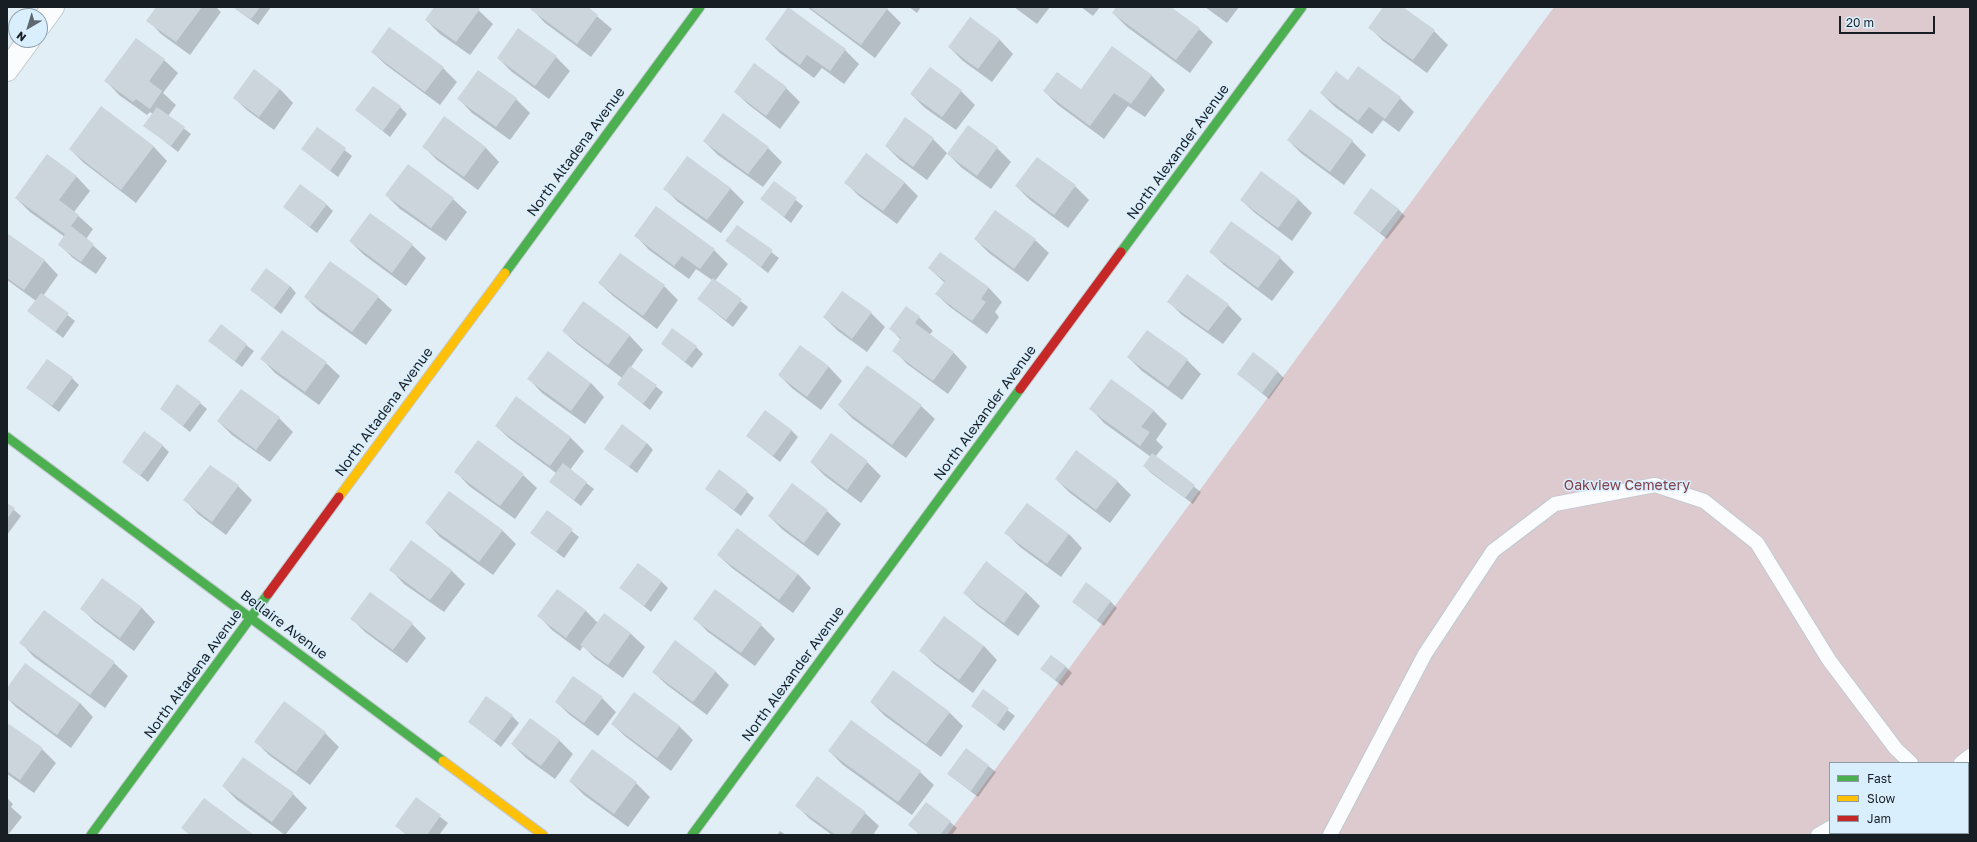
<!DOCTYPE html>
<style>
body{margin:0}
#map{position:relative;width:1977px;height:842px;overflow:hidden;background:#e2eef6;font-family:"Golos Text",sans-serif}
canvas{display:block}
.frame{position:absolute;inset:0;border:8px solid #181f24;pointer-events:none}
.legend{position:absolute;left:1829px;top:762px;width:140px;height:72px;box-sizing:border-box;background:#daeffe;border:1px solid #8c9ca7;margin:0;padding:5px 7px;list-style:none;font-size:12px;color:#181f24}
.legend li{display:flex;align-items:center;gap:8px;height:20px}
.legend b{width:20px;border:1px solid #8c9ca7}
.north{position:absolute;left:8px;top:8px;width:40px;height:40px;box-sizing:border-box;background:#daeffe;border:1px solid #8c9ca7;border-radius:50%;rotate:218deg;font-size:11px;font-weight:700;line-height:16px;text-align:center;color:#181f24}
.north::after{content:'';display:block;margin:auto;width:14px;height:18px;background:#5f676e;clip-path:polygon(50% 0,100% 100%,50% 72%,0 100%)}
.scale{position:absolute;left:1839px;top:16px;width:96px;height:18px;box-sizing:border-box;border:2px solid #181f24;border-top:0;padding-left:5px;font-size:12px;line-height:14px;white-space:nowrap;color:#181f24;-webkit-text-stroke:3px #daeffe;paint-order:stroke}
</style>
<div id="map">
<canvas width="1977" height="842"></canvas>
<div class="frame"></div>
<ul class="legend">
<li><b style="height:5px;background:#4caf50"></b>Fast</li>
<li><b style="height:5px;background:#ffc107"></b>Slow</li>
<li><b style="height:5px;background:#c62828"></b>Jam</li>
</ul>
<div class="north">N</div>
<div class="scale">20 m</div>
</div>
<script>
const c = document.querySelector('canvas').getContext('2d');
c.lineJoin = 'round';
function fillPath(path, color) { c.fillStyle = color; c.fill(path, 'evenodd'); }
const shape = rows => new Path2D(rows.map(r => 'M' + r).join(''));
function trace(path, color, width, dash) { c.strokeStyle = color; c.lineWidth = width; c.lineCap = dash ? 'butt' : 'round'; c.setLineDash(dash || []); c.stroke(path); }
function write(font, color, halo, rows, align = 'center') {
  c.font = font + ' "Golos Text",sans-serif'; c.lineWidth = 3; c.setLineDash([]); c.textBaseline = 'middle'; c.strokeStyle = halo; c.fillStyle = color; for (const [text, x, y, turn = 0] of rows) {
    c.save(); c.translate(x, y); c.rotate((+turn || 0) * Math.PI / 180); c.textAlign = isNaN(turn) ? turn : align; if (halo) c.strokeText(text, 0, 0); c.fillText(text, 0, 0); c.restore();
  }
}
const green = shape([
 [1554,7,1970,7,1970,835,947,835],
 [1830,763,1968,763,1968,833,1830,833]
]);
const shadow = shape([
 [157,7,216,7,221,12,190,55,161,34,148,20],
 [233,7,271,7,258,25],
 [435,7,475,7,493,24,470,55,440,34,426,20],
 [533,7,586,7,612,29,591,57,545,23,532,9],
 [807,7,885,7,901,23,875,58],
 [909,7,921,7,917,13],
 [1014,7,1050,7,1037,24],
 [1081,7,1100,7,1093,16],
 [1117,7,1169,7,1199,29,1213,42,1190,73,1127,27,1113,13],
 [1205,7,1239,7,1227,23],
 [1385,7,1402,7,1434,31,1448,45,1427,73,1383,41,1370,28],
 [970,18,1000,40,1013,54,992,82,963,61,949,47],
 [766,39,845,50,859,64,844,84,822,68,814,78,780,53],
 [1112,47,1152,76,1165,90,1145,117,1128,106,1104,139,1058,105,1044,91,1081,90],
 [372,52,443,68,457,82,440,105,386,65],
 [556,57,570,71,549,99,512,72,498,58],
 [164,60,178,73,163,93,176,105,168,116,191,134,178,152,145,126,153,114,150,112,147,115,119,95,106,81],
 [479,71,516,99,530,113,510,140,472,113,459,99],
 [1348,81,1400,98,1414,112,1399,132,1383,120,1372,134,1335,107,1321,93],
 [786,88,800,102,780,129,749,105,735,92],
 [280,89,293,103,274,130,248,111,234,98],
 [961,91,975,105,956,130,925,108,911,94],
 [400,107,407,114,390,137,356,110],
 [102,108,154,147,167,161,136,203,84,163,70,149],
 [444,118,486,148,499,162,478,190,437,160,424,147],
 [906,119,933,139,947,153,927,180,900,160,886,146],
 [968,126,997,148,1011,162,991,189,962,168,948,154],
 [317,128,352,156,338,177,302,149],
 [1288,140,1352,141,1366,155,1344,185,1302,154],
 [704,141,768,148,782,162,763,187,718,155],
 [47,155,77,177,90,191,74,212,93,229,86,239,107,258,96,274,73,258,59,244,65,237,30,212,16,198],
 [1261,172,1299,200,1312,213,1292,241,1255,213,1241,200],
 [774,182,803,206,791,223,762,199],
 [904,182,918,196,897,224,859,196,846,183],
 [1016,186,1075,186,1089,200,1068,228,1030,200],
 [664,188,730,188,744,202,721,233,678,202],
 [386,195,453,199,467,212,446,241,400,209],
 [326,204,333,211,317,233,284,207],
 [1398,209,1405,216,1387,239,1354,213],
 [737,226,779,258,768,273,727,241],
 [7,234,45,261,58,275,43,296,75,321,63,338,29,311,36,301,7,280],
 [636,236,714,250,728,264,715,281,748,307,733,327,698,299,712,280,696,269,689,279,649,250],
 [975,239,1035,240,1049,253,1028,282,989,253],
 [350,241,412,245,426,258,406,286,364,255],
 [1210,251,1280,258,1294,272,1272,301,1224,265],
 [940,253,989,288,1002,302,995,312,999,317,987,334,950,307,936,294,945,283,929,268],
 [599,283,664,286,678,300,657,329,613,296],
 [290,286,296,293,281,314,251,290],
 [843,292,871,313,885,327,867,352,838,331,824,317],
 [305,297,378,297,392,310,366,345,319,311],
 [584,302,630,336,643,350,631,367,663,392,650,410,618,384,622,378,577,344,563,331],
 [1169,302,1228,305,1242,319,1223,344,1182,315],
 [919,317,933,331,929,335,954,353,967,367,948,394,907,364,894,350,901,340,891,329],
 [221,326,254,351,242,367,209,341],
 [1148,331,1187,360,1201,374,1182,400,1142,371,1128,357],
 [662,344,696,347,703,354,692,368],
 [800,347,829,367,842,381,821,410,793,389,779,375],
 [262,359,326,363,340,376,319,405,275,373],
 [1277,371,1284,378,1269,399,1238,374],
 [72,378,79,385,59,412,27,388],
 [529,379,591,383,604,397,585,424,542,393],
 [200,403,207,409,190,432,161,409],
 [839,405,921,406,935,419,906,458,853,419],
 [1091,409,1153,410,1167,424,1156,440,1163,447,1155,457,1201,492,1193,504,1151,473,1144,466,1151,457,1104,423],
 [279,418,293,432,270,462,232,435,218,421],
 [496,426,570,437,584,451,570,470,594,489,581,506,550,482,556,473,510,439],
 [791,430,798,437,780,462,747,436],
 [831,435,867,462,881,476,861,503,825,476,811,462],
 [647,443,653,450,637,473,605,449],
 [162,445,169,452,148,482,124,462],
 [456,472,523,475,537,488,515,519,469,486],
 [1056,479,1117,481,1131,495,1110,523,1070,493],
 [238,486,252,500,226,535,198,514,185,500],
 [706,489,747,492,754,498,741,516],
 [7,504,21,516,7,535],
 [547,511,579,537,564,558,531,533],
 [827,511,841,524,818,556,783,530,769,516],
 [427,523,502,530,516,544,493,575,440,537],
 [1006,533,1069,534,1082,548,1061,577,1020,547],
 [718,555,798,574,811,588,793,613,732,568],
 [986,563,1026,592,1040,606,1018,636,978,606,964,593],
 [391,570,451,570,465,584,444,612,404,584],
 [102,579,142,608,155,622,134,651,95,622,81,608],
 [661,581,668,588,651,612,621,588],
 [558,590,586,611,598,623,604,614,631,634,645,647,623,678,595,658,583,646,580,651,552,630,539,616],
 [715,591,761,625,775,639,755,666,708,632,695,619],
 [1110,601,1117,608,1104,626,1073,602],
 [352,619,412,624,426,638,407,663,365,632],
 [21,643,114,663,128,676,105,708,34,657],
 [984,646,997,660,973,693,934,664,920,650],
 [25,664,80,703,93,717,71,748,17,708,7,698,7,689],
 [1065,666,1072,673,1062,686,1041,669],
 [715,671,729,685,707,715,667,685,653,672],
 [983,691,1015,716,1004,731,972,706],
 [602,698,616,712,598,736,570,715,556,702],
 [871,702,950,713,963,726,941,757,885,716],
 [512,716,519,723,501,747,469,722],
 [612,724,679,726,693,740,671,771,626,737],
 [7,728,42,749,56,763,34,793,7,774],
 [325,733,339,747,310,785,269,755,255,741],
 [559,740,573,754,555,779,526,758,512,744],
 [966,749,996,772,978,797,948,774],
 [592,751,636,783,650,797,628,827,584,795,570,781],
 [829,751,920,772,934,785,912,815,843,765],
 [223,786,293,794,307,808,285,835,237,800],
 [7,798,13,804,11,807,22,817,8,835],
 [416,798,448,823,439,835,407,835,396,826],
 [797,806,865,813,879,826,873,835,832,835,810,819],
 [950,822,957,828,952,835,920,835,909,825],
 [780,831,786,835,777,835]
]);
const building = shape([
 [156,7,202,7,176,42,146,21],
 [233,7,260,7,251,19],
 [434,7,477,7,480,9,456,42,425,20],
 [532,7,588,7,598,15,577,44,530,9],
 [788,7,846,49,830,71,807,55,800,65,765,39],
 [809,7,886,7,888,8,861,45],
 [1116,7,1171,7,1200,28,1176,60,1112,13],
 [1383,7,1403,7,1435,30,1413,60,1368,28],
 [970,17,1000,39,978,69,948,47],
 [389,27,444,67,425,92,371,52],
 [518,28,557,56,535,86,497,58],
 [136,38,165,59,149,81,162,91,150,109,136,99,133,102,104,81],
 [1112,46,1152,75,1131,104,1114,93,1090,126,1043,91,1057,72,1081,89],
 [754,63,787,87,766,116,734,92],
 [1358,66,1401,97,1385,119,1369,107,1358,121,1320,93,1336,71,1348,80],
 [930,67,962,90,942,117,910,94],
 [254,69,280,89,259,117,233,98],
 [478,70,517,98,496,127,457,99],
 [373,86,401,106,383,131,355,110],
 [101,106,154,146,121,190,69,149],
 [157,107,185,127,171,146,143,126],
 [1310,109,1353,140,1330,172,1287,140],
 [723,113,769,147,748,174,703,141],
 [444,116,486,147,464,177,422,147],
 [905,117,934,138,913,167,885,146],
 [968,125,998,147,977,176,947,154],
 [317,127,346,148,330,171,301,149],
 [866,153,905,182,883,211,844,183],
 [47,154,77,176,59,200,79,215,71,226,94,244,81,262,58,245,65,234,15,198],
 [687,156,731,188,707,220,663,189],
 [1037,157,1076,185,1054,215,1015,186],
 [408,164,454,198,431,228,385,195],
 [1261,171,1299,199,1278,228,1240,200],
 [774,181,797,198,784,217,760,199],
 [300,184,327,204,310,227,283,207],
 [1371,188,1399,209,1380,233,1353,213],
 [656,206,715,249,700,269,682,256,674,266,634,236],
 [995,210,1036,239,1014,269,974,239],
 [370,213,413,244,392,273,349,241],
 [1231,221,1281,257,1258,288,1209,252],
 [737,225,773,250,761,267,725,241],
 [7,233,45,260,24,290,7,278],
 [940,252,989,287,981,299,986,302,972,321,935,294,945,281,928,268],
 [620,253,665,285,643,316,598,283],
 [330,261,379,296,352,332,304,297],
 [266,268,290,286,274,308,250,290],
 [1187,274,1229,304,1208,331,1167,302],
 [713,278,742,299,726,320,697,299],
 [842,291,872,312,852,339,823,317],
 [41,293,69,313,55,332,27,311],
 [583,301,630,335,608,365,562,331],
 [906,306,920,316,915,323,954,352,933,381,892,351,901,338,889,329],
 [221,324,247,344,235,361,208,341],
 [672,328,697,346,685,362,661,344],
 [282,330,327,362,305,392,260,359],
 [1147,330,1188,359,1168,387,1127,357],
 [800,345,829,366,807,397,778,375],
 [548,351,591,383,571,411,527,379],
 [1253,352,1278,371,1262,393,1237,374],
 [47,359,73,377,52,406,26,388],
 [867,365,922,405,892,445,838,405],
 [630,366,657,385,643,404,617,384],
 [1111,379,1154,410,1141,427,1150,432,1140,446,1089,409],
 [177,384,201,402,183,426,160,409],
 [241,389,280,417,256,450,217,421],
 [516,396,571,437,550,466,495,426],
 [765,410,792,430,773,456,746,436],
 [622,424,647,443,629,467,604,449],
 [144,431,163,445,140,476,122,462],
 [831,433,868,461,847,490,810,462],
 [478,440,524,474,500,506,454,472],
 [1076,450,1118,481,1096,510,1055,479],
 [1152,453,1195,485,1185,498,1143,466],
 [563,463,587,482,574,500,549,482],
 [210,465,239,485,212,522,183,500],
 [719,469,748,491,734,510,705,489],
 [792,483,828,510,804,543,768,516],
 [449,491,503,530,479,562,425,523],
 [7,503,15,508,7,519],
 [1027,503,1069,534,1047,564,1004,533],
 [547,510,573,529,556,552,530,533],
 [737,528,798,574,779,600,717,555],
 [411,540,452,570,430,600,389,570],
 [986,561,1026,592,1004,623,963,593],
 [638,563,662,581,644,606,619,588],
 [102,578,142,607,120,638,80,609],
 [1086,582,1111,601,1097,620,1072,602],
 [557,589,586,610,566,638,537,616],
 [715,589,762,624,741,653,693,619],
 [370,592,413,623,393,650,350,619],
 [44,610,115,662,90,695,19,643],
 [604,613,631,633,608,665,580,645],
 [944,616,984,646,959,680,919,651],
 [675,640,716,671,693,702,652,672],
 [1051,655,1066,666,1055,680,1040,669],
 [25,663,80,703,57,735,7,698,7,688],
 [893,670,950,712,926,744,870,702],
 [573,676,603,697,584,723,555,702],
 [983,689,1009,708,997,725,971,706],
 [634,692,680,726,657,758,611,724],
 [486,696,513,715,494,741,468,722],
 [284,701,326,732,296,772,254,742],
 [530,718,560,740,541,766,511,744],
 [851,720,921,771,898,802,828,751],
 [9,724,43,748,20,780,7,771,7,726],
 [966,748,989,765,971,791,947,774],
 [592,749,637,782,614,814,569,781],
 [243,757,294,793,272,822,222,786],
 [817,776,866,812,849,835,836,835,795,806],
 [416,797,441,815,427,835,408,835,395,826],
 [204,798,254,835,190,835,181,828],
 [926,802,951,821,940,835,921,835,908,825]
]);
const lane = shape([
 [1961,763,1970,756],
 [1968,810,1970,811],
 [1330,835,1425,654,1493,551,1555,504,1655,485,1704,501,1757,543,1829,660,1896,749,1911,763],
 [1818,835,1830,828]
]);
const street = shape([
 [40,25,53,7],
 [7,70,29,40]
]);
const fast = shape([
 [1121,252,1302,7],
 [505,273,700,7],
 [7,437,443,761],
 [91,835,268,594],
 [692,835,1020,389]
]);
const slow = shape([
 [339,497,505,273],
 [443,761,543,835]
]);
const jam = shape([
 [1020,389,1121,252],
 [268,594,339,497]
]);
const streetNames = [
 ["North Altadena Avenue",576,152,-54],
 ["North Alexander Avenue",1178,152,-54],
 ["North Altadena Avenue",384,412,-54],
 ["North Alexander Avenue",985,413,-54],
 ["Bellaire Avenue",284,625,37],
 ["North Altadena Avenue",193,674,-54],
 ["North Alexander Avenue",793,674,-54]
];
const parkNames = [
 ["Oakview Cemetery",1627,486]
];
fillPath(green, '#dccacf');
fillPath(shadow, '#0003');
fillPath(building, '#ccd5dc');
trace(lane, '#c1cad0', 16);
trace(street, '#c1cad0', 24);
trace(fast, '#c1cad0', 11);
trace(slow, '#c1cad0', 11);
trace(jam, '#c1cad0', 11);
trace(lane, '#fbfcfe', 14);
trace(street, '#fbfcfe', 22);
trace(fast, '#4caf50', 9);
trace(slow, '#ffc107', 9);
trace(jam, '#c62828', 9);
write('14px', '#181f24', '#daeffe', streetNames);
write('14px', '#813f47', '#daeffe', parkNames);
</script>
